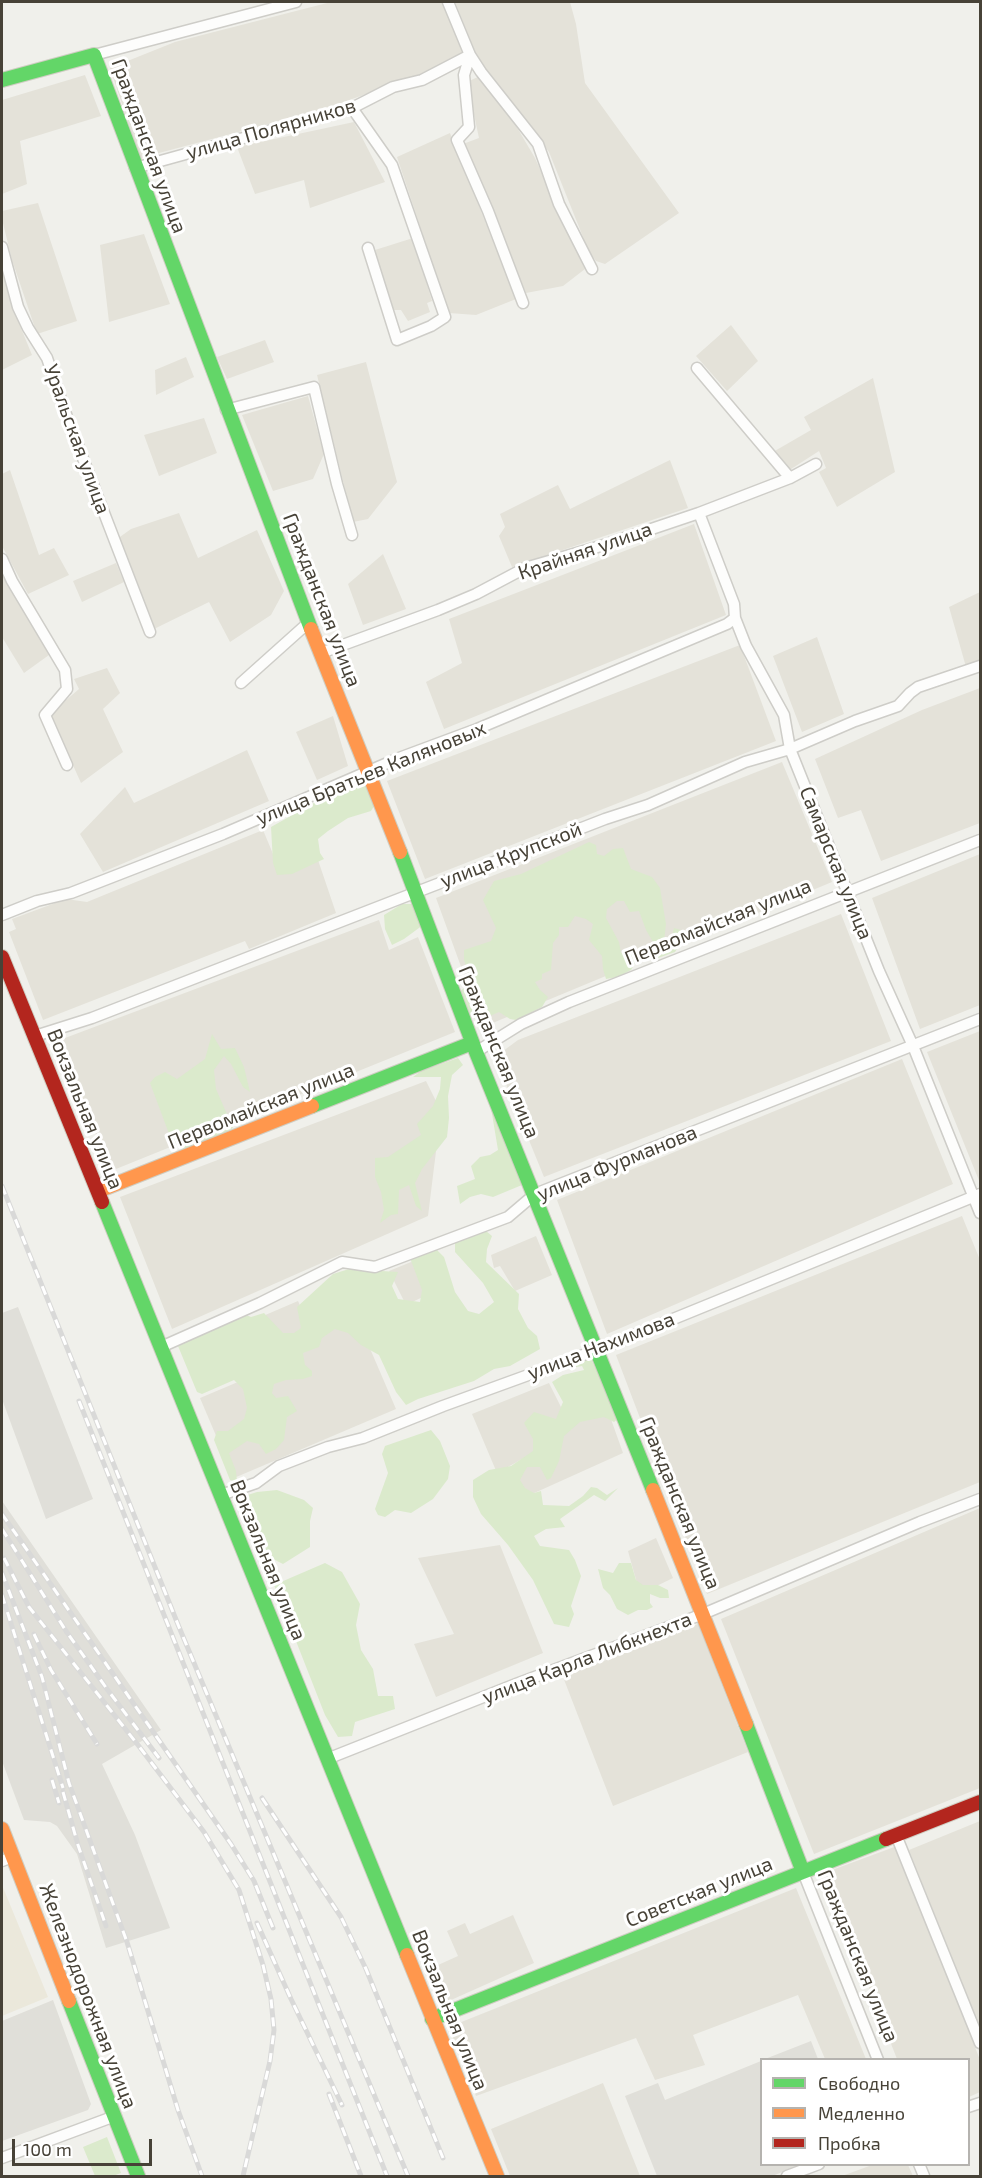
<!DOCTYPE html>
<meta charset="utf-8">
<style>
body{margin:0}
#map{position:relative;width:982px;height:2178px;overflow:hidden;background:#f0f0eb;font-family:"Exo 2",sans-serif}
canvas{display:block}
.frame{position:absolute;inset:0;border:3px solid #474237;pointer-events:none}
.legend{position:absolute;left:760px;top:2058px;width:210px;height:108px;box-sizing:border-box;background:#fff;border:2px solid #b5b3af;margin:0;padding:8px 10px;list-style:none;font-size:18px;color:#474237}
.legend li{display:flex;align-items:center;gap:12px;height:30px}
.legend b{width:30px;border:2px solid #b5b3af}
.scale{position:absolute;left:12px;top:2139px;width:140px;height:27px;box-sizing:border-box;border:3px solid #474237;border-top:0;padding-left:8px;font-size:18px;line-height:21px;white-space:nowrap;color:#474237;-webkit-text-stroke:4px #fff;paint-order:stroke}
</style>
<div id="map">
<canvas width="982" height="2178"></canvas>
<div class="frame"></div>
<ul class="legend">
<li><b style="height:8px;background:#63d668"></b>Свободно</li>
<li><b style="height:8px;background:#ff974d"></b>Медленно</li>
<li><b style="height:8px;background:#b3261e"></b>Пробка</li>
</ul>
<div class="scale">100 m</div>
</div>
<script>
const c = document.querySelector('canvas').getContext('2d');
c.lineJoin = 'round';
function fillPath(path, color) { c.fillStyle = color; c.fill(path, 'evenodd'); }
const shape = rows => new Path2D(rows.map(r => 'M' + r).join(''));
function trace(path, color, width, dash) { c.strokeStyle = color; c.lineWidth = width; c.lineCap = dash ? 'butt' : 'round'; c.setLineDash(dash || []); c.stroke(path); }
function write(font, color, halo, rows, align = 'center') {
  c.font = font + ' "Exo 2",sans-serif'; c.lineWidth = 6; c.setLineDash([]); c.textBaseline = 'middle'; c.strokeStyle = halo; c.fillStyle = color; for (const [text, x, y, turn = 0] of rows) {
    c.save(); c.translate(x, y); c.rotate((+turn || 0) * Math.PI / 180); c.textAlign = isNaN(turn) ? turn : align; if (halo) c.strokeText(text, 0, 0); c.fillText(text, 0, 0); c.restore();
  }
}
const residential = shape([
 [331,2,442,2,463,54,426,73,318,111,140,158,110,68,175,42],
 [455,2,570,2,576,24,585,83,679,213,605,264,596,261,589,252,549,152,478,59],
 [85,75,101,116,20,141,27,184,2,194,2,100],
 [480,76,515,124,535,158,585,269,563,286,526,293,463,144,479,138,467,82],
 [354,122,385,182,310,208,304,180,255,194,237,147],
 [450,133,516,299,476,315,449,313,397,157],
 [38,203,77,321,37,334,12,260,2,219,2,211],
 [144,234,170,304,109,322,100,245],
 [413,238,432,301,427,303,430,312,408,321,401,310,392,310,375,250],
 [2,269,14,311,32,355,2,370],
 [731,325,758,361,727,391,696,356],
 [265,340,274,362,227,379,217,357],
 [186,357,194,377,156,395,155,370],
 [366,362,397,482,368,519,353,522,317,375],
 [873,378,895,472,837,507,819,472,826,468,819,451,788,471,773,452,811,430,804,417],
 [308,396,324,454,313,479,273,491,242,415],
 [204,418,217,453,159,476,144,435],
 [670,460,688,508,512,567,499,536,505,527,500,514,558,485,570,509],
 [10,470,39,555,54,548,69,575,28,594,2,546,2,474],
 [179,513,198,558,257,530,284,591,271,615,230,642,209,602,154,629,117,539,131,529],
 [694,524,726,615,444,729,426,682,462,663,449,619],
 [383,554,406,609,363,625,348,584],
 [116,563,124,582,82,602,73,581],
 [2,565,49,655,24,673,2,637],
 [980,592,980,661,966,667,949,607],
 [817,637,844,714,802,732,773,656],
 [740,645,776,741,425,879,387,781],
 [107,668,120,693,103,709,123,752,81,783,50,714,79,689,74,679],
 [980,688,980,823,881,861,861,810,838,818,815,759,922,710],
 [333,716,348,766,317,780,296,732],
 [247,750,269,801,103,872,80,834,125,787,134,803],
 [782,762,832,882,483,1027,436,898],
 [263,830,281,873,318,860,336,913,249,949,245,941,43,1020,9,932,16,929,12,919,66,899,87,902],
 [980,854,980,1005,920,1029,872,898],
 [841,914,891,1041,544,1177,495,1057,518,1040],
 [379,920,389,950,418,937,455,1032,111,1171,57,1041],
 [980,1031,980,1183,927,1052],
 [902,1059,953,1184,607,1334,557,1200],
 [426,1081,441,1111,428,1216,172,1329,120,1197],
 [962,1216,980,1260,980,1482,707,1594,616,1355],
 [536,1236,552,1275,515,1291,500,1266,494,1268,491,1255],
 [416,1260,429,1294,406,1305,389,1271],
 [298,1301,313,1334,356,1316,396,1409,234,1478,200,1398,283,1363,263,1316],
 [549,1383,564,1413,533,1453,497,1473,472,1414],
 [607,1408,623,1453,521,1499,513,1479,557,1433],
 [980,1508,980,1788,814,1854,721,1619],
 [656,1538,673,1578,640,1594,628,1551],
 [500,1545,543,1653,436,1697,414,1644,454,1634,418,1558],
 [698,1624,748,1752,613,1806,563,1677],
 [980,1821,980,2028,909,1850],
 [897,1846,980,2060,980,2092,969,2097,968,2060,897,2059,824,1873],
 [796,1888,866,2059,825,2059,798,1995,693,2035,705,2065,655,2080,636,2038,476,2096,449,2027],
 [513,1915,534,1963,442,2004,427,1970,458,1956,447,1931,465,1923,470,1934],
 [603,2083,640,2176,510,2176,491,2129],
 [872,2165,908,2165,913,2176,842,2176]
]);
const industrial = shape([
 [18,1307,93,1499,46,1519,2,1399,2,1313],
 [2,1501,161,1730,102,1764,135,1835,170,1928,106,1948,77,1854,57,1826,50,1822,24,1820,2,1761],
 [53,2000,91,2104,88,2110,2,2141,2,2021],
 [811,2041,818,2059,765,2059],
 [761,2061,762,2164,801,2165,772,2176,657,2176,625,2096,658,2083,665,2100]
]);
const education = shape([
 [2,1885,48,1997,2,2016]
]);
const green = shape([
 [365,783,376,803,371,811,348,818,328,831,318,839,320,853,324,859,292,874,277,875,273,863,271,827,344,786],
 [589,842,596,845,597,854,604,856,613,849,623,848,631,869,652,877,660,888,666,924,664,942,671,940,674,928,681,930,683,940,675,952,658,958,656,947,646,930,639,911,630,912,624,901,617,901,607,909,606,918,619,942,621,953,629,951,639,957,631,970,618,977,606,979,603,969,602,956,589,940,593,924,586,919,575,916,568,927,559,927,559,935,553,943,551,970,542,974,542,979,535,982,540,990,548,997,542,1007,516,1020,510,1019,499,1012,485,1018,476,1019,468,1016,461,1003,461,990,472,985,464,960,464,950,491,941,496,928,483,900,494,881,521,874],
 [402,904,413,904,423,925,404,939,392,945,385,929,384,915],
 [212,1034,221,1049,235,1048,244,1067,250,1092,243,1087,231,1064,224,1056,214,1070,216,1089,233,1128,212,1140,183,1149,171,1139,150,1083,155,1077,165,1072,177,1079,205,1059],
 [458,1058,463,1065,452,1075,448,1096,449,1118,447,1137,422,1169,415,1183,422,1211,416,1206,409,1185,399,1190,398,1214,391,1215,380,1223,384,1210,381,1192,375,1177,375,1158,388,1157,421,1135,417,1124,433,1106,440,1089,441,1077,413,1077,421,1071],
 [491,1108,522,1185,493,1197,481,1194,470,1197,460,1204,457,1186,475,1179,471,1166,480,1157,490,1155,498,1150],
 [486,1231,492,1236,487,1249,486,1262,519,1294,518,1309,528,1328,537,1336,540,1349,510,1366,494,1369,474,1381,418,1399,406,1405,396,1392,379,1355,361,1345,348,1333,335,1329,322,1338,319,1347,303,1353,305,1365,312,1371,312,1376,303,1379,286,1380,274,1384,272,1393,276,1398,288,1396,297,1411,287,1417,284,1440,276,1449,266,1454,259,1444,247,1441,229,1453,236,1471,237,1482,230,1480,214,1440,217,1431,228,1431,244,1419,247,1408,243,1389,234,1380,202,1394,197,1392,178,1346,244,1314,251,1317,264,1313,283,1333,294,1333,301,1328,297,1307,333,1274,349,1269,398,1272,392,1286,398,1299,420,1302,422,1290,410,1258,437,1250,444,1257,455,1292,468,1311,479,1314,494,1302,483,1283,455,1252,455,1241],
 [590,1357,619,1418,614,1422,604,1417,580,1422,564,1436,559,1461,551,1478,547,1480,540,1467,527,1467,520,1480,525,1488,534,1493,541,1491,543,1505,569,1506,583,1496,591,1487,597,1488,607,1495,618,1488,605,1501,594,1495,560,1519,565,1527,546,1529,534,1536,540,1546,569,1550,575,1560,581,1576,571,1606,574,1614,569,1627,554,1624,533,1580,508,1545,481,1514,473,1497,473,1480,489,1470,511,1466,533,1451,533,1439,524,1423,534,1412,556,1419,563,1402,552,1382,563,1375,584,1370,582,1366,560,1370],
 [431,1430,440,1441,450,1466,448,1479,433,1499,411,1513,395,1510,385,1517,378,1515,375,1509,388,1473,382,1454,385,1446],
 [277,1490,304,1500,313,1508,310,1521,310,1547,283,1564,271,1558,260,1555,238,1498,257,1492],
 [325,1563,342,1572,360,1604,356,1625,361,1650,373,1669,378,1696,393,1696,395,1709,355,1722,352,1736,338,1737,325,1715,274,1585],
 [619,1563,631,1563,636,1580,643,1585,658,1585,668,1590,669,1598,660,1598,650,1594,650,1603,653,1607,647,1610,638,1610,628,1615,617,1609,610,1595,603,1588,598,1569,613,1573],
 [107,2137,121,2173,113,2176,95,2176,83,2147]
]);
const street = shape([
 [448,2,470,55,481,72,538,144,559,204,592,269],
 [94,55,296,2],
 [470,55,464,75,469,127,457,140,488,211,523,303],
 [352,108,392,165,445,317,431,326,397,340,368,248],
 [135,168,352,108,393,87,422,80,470,55],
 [2,247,18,307,28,328,47,358,67,417,150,632],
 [697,368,790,478],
 [226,410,314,387,337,484,352,535],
 [699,513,734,604,735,618,746,646,784,715,790,749,879,971,913,1046,980,1213],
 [2,559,12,581,65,670,67,689,45,715,67,765],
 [321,653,438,610,476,594,525,568,601,546,699,513,790,478,816,464],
 [241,683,308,623],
 [2,915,37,901,71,893,223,834,399,758,477,729,727,624,735,618],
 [35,1036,92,1018,605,819,648,805,745,762,790,749,855,721,898,706,910,693,918,687,980,666],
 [476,1052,521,1024,569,1002,980,840],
 [161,1347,260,1303,342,1262,375,1267,508,1217,535,1194,980,1019],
 [221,1495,256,1483,279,1466,328,1447,363,1438,443,1406,597,1350,980,1194],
 [327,1759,516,1684,703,1614,920,1522,980,1499],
 [896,1835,980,2043],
 [2,1861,12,1857],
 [803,1872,878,2060],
 [968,2107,980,2103],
 [2,2158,115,2116],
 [919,2164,924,2176],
 [787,2176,819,2164]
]);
const fast = shape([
 [2,80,94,55,311,629],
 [400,852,476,1052,653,1490],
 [312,1106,472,1043],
 [102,1202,407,1955],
 [746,1724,803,1872],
 [69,2001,138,2176],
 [432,2019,886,1839]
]);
const slow = shape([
 [311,629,400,852],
 [98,1191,312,1106],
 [653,1490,746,1724],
 [2,1829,69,2001],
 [407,1955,497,2176]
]);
const jam = shape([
 [2,957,102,1202],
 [886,1839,980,1802]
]);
const rail = shape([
 [2,1186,179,1627,408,2176],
 [79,1401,387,2176],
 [2,1514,231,1844,254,1881,273,1928],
 [2,1529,66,1631,107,1689,159,1758],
 [4,1558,29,1607,138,1745,204,1832,239,1890,263,1965,271,1999,274,2030,270,2061,243,2176],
 [2,1573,42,1677,69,1783,127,1942,178,2110,202,2176],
 [2,1595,63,1788],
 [34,1634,51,1670,97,1744],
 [52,1780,59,1803],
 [63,1792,78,1845,106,1926],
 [262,1798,341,1917,366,1969,443,2158],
 [257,1923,291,1999,342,2105],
 [329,2094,361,2176]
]);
const streetNames = [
 ["улица Полярников",271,129,-16],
 ["Гражданская улица",149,146,70],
 ["Уральская улица",77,439,70],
 ["Крайняя улица",585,551,-19],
 ["Гражданская улица",322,600,69],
 ["улица Братьев Каляновых",371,773,-22],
 ["улица Крупской",511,855,-21],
 ["Самарская улица",836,863,68],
 ["Первомайская улица",718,922,-22],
 ["Гражданская улица",499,1052,68],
 ["Первомайская улица",261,1106,-22],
 ["Вокзальная улица",85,1109,68],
 ["улица Фурманова",617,1163,-22],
 ["улица Нахимова",601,1346,-21],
 ["Гражданская улица",680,1503,68],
 ["Вокзальная улица",268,1560,68],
 ["улица Карла Либкнехта",587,1658,-21],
 ["Советская улица",699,1892,-22],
 ["Гражданская улица",858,1956,68],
 ["Железнодорожная улица",88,1996,69],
 ["Вокзальная улица",450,2010,68]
];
fillPath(residential, '#e4e2d9');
fillPath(industrial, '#e0dfd9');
fillPath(education, '#ebe8db');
fillPath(green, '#dbeacc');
trace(street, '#cecdc8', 13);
trace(fast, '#cfcdc2', 16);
trace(slow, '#cfcdc2', 16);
trace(jam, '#cfcdc2', 16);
trace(street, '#fdfdfc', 10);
trace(fast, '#63d668', 14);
trace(slow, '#ff974d', 14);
trace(jam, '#b3261e', 14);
trace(rail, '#d9d9d8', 5);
trace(rail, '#fff', 3, [9]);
write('20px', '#474237', '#fff', streetNames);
</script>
